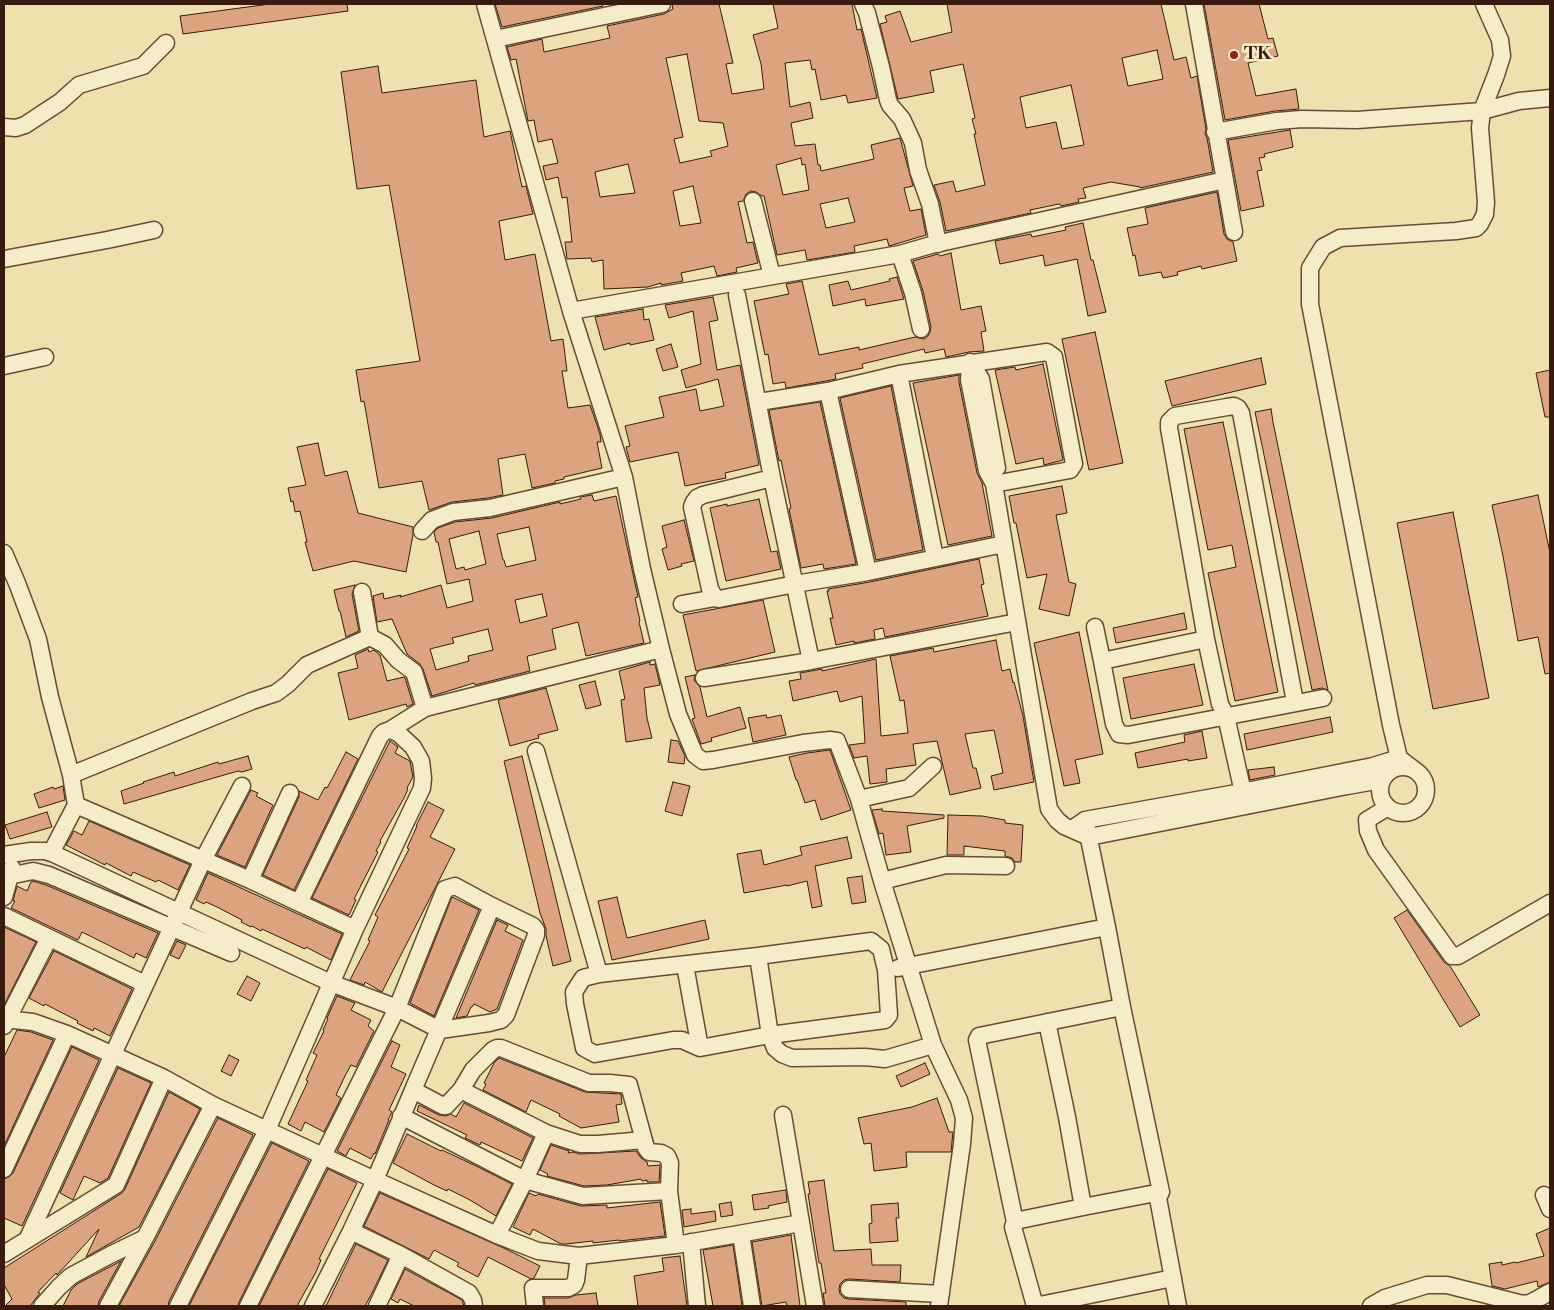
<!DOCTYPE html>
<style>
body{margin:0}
#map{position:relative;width:1554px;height:1310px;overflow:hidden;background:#efe1ad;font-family:"Libre Bodoni",serif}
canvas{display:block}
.frame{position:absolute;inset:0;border:5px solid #381b0e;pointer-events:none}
</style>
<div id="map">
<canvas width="1554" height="1310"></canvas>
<div class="frame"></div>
</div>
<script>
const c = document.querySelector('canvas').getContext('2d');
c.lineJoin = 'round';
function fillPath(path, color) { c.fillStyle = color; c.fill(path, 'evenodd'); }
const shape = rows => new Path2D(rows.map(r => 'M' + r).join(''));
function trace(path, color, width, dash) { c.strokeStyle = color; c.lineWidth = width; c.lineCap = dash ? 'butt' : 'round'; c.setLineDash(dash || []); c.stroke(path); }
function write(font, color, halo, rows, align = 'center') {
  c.font = font + ' "Libre Bodoni",serif'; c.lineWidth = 5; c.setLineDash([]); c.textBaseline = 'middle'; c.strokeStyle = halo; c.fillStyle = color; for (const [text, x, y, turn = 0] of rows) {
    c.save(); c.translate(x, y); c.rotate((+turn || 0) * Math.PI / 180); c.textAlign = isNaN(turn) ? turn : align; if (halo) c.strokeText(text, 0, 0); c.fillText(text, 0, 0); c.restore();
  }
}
const building = shape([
 [270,4,347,4,348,11,183,34,180,16,270,4],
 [495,4,602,4,603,6,502,27,495,4],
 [672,4,719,4,733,63,726,64,732,94,764,89,761,64,753,35,778,28,773,4,852,4,857,30,861,29,877,98,848,103,846,95,821,100,815,69,812,70,810,60,785,63,790,107,810,102,813,118,791,123,795,146,815,144,818,165,820,165,821,171,874,159,871,145,900,138,913,186,904,188,910,211,921,209,926,235,889,246,887,239,854,246,855,252,807,260,805,250,777,255,764,196,762,196,756,192,751,191,746,194,743,201,738,202,747,243,753,242,758,263,736,268,737,272,717,276,714,266,681,273,683,281,661,285,661,283,648,287,604,289,603,260,592,262,591,258,567,259,565,242,572,242,567,197,562,198,558,177,546,180,543,166,558,163,552,139,538,142,534,120,528,121,516,59,511,60,507,47,542,39,544,52,610,38,607,26,664,14,673,9,672,4],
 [687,54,699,121,723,123,728,146,710,151,712,156,680,163,674,139,683,137,666,58,687,54],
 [801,158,802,165,805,164,809,190,783,195,776,165,801,158],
 [628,164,635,193,600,197,595,172,628,164],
 [693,186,701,223,680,226,673,191,693,186],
 [848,198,855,222,826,228,820,204,848,198],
 [947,4,1161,4,1174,60,1186,57,1191,78,1197,76,1206,129,1205,134,1207,138,1213,172,1140,188,1140,187,1111,182,1083,188,1086,198,1078,199,1079,202,1061,206,1060,204,1059,204,1030,210,1031,213,946,231,940,202,934,185,953,181,956,192,985,185,974,134,976,134,972,119,975,118,963,64,930,71,934,92,898,99,880,24,887,22,885,16,900,11,911,42,952,32,947,4],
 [1157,50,1163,79,1128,86,1122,58,1157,50],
 [1071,85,1084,145,1062,149,1056,122,1026,128,1020,97,1071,85],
 [1204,4,1259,4,1268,39,1273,38,1278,56,1248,63,1256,96,1296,89,1299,109,1275,111,1225,120,1204,4],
 [378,66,382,93,476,80,484,137,510,131,522,187,526,186,533,214,499,221,505,260,535,254,551,341,563,339,567,371,562,371,568,408,590,405,600,434,601,442,597,442,602,468,564,477,564,479,555,481,555,483,532,488,525,454,498,459,503,495,488,498,452,502,429,510,422,481,379,488,364,401,361,402,356,370,420,361,389,185,357,189,341,72,378,66],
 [1290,130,1293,147,1264,154,1265,157,1259,158,1262,170,1257,171,1264,206,1241,211,1228,140,1290,130],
 [1217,192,1224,234,1227,239,1233,242,1237,261,1202,269,1201,266,1177,272,1178,275,1163,278,1161,272,1139,276,1135,255,1133,256,1127,228,1148,224,1145,208,1217,192],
 [1083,223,1091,260,1093,260,1106,312,1088,316,1077,259,1045,266,1043,255,1000,264,995,241,1031,234,1032,237,1066,230,1065,227,1083,223],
 [951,253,961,310,981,306,986,331,981,332,984,351,969,352,946,357,944,349,925,353,924,349,862,364,863,368,835,374,836,379,826,381,786,388,785,382,773,384,768,354,765,355,754,301,789,294,786,284,802,281,819,355,859,347,859,350,915,337,924,339,928,336,930,332,931,327,923,291,913,261,938,254,940,256,951,253],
 [897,277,904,299,866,306,865,299,833,306,829,285,848,281,851,290,890,281,889,279,897,277],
 [713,297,718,320,709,322,717,370,740,365,759,465,725,473,726,478,685,486,678,452,630,462,626,447,630,446,625,426,664,417,659,397,696,389,700,411,724,406,718,379,686,388,681,370,701,364,693,311,669,318,665,305,713,297],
 [643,309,644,320,649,319,654,340,630,345,630,343,604,350,595,317,643,309],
 [1095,332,1123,463,1089,470,1062,339,1095,332],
 [671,344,678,367,663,371,656,349,671,344],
 [1261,358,1266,384,1172,406,1165,381,1261,358],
 [1043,364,1063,460,1044,465,1043,458,1016,464,995,370,1015,367,1016,370,1043,364],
 [1550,370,1550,417,1545,417,1536,373,1550,370],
 [959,375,959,382,977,473,982,483,992,536,948,545,913,383,959,375],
 [891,386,923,550,876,560,840,398,891,386],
 [820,402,856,564,824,569,823,564,801,568,789,509,791,508,781,460,779,461,769,410,820,402],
 [1271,409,1273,422,1328,690,1322,688,1312,690,1263,450,1255,412,1271,409],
 [1223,422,1278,692,1235,701,1208,573,1236,567,1232,545,1208,550,1184,429,1223,422],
 [318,443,325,476,347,471,358,513,413,527,413,535,406,572,354,561,313,571,305,542,307,542,300,511,295,512,293,501,291,502,288,488,306,485,297,447,318,443],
 [1062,486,1067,513,1056,515,1069,582,1076,584,1069,616,1039,609,1047,574,1027,578,1016,523,1014,523,1009,496,1062,486],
 [592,495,594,501,616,496,638,597,635,598,640,621,639,622,644,643,586,656,578,622,552,629,556,649,528,656,527,657,530,671,475,685,474,683,432,696,423,669,420,664,407,654,392,619,377,622,373,596,383,593,384,599,401,595,400,597,441,585,447,608,473,601,469,579,447,584,438,542,436,542,434,532,438,528,455,522,492,518,560,502,560,504,581,499,580,497,592,495],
 [529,527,536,560,506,567,504,560,503,560,497,534,529,527],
 [479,531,486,564,465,570,464,567,456,569,449,539,479,531],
 [542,594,547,616,520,623,515,600,542,594],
 [488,629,493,650,468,656,469,661,436,670,430,649,454,643,452,638,488,629],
 [1538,495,1550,553,1550,673,1545,674,1538,637,1518,641,1503,556,1492,505,1538,495],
 [759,499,771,552,777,551,781,569,726,581,710,508,727,504,727,506,759,499],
 [1453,512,1489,698,1433,709,1397,523,1453,512],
 [684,520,694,561,681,564,682,566,668,570,662,549,667,547,662,526,684,520],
 [979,559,984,584,981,585,988,616,885,637,883,628,874,630,875,639,854,643,854,641,836,645,830,618,833,618,827,591,829,591,828,589,870,582,979,559],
 [355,585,352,594,359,631,346,637,340,611,339,611,334,590,355,585],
 [763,600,775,652,696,671,683,615,763,600],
 [1184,613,1187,629,1116,643,1113,628,1184,613],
 [1079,632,1103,754,1075,760,1080,783,1064,786,1034,643,1079,632],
 [996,640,1002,671,1010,669,1013,683,1014,682,1023,716,1034,782,994,790,991,776,1003,773,994,730,965,734,973,768,976,768,981,788,950,795,937,741,913,744,916,765,886,769,887,782,870,784,867,756,854,758,849,745,865,743,862,696,840,702,837,691,793,701,789,681,801,679,800,673,822,669,822,671,876,659,881,736,908,733,904,700,900,701,890,656,933,648,934,652,996,640],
 [368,649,369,652,374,650,380,655,387,681,404,677,405,678,413,704,407,707,406,704,349,720,338,673,358,668,355,655,368,649],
 [650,662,650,665,655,664,660,685,644,688,647,718,652,738,626,742,621,700,625,699,619,671,650,662],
 [1194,664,1203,705,1131,719,1123,678,1194,664],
 [695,675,694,680,700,687,707,717,740,707,746,728,711,738,712,741,701,744,692,719,695,718,685,677,695,675],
 [595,681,601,705,586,709,579,685,595,681],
 [546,688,558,730,538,735,539,738,510,746,498,700,546,688],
 [766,715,767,718,781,715,786,735,753,742,748,718,766,715],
 [1330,717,1333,732,1247,750,1244,734,1330,717],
 [1202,731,1207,758,1188,761,1188,759,1138,768,1135,753,1185,742,1184,735,1202,731],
 [671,740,678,741,685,756,684,764,668,762,671,740],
 [390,741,398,747,395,753,410,761,413,777,407,788,408,789,404,798,380,841,381,842,376,851,378,852,354,899,356,900,349,915,312,898,390,741],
 [830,750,851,810,821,820,815,800,805,803,797,780,796,780,789,757,807,753,830,750],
 [346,752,358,759,294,890,263,875,299,797,299,791,318,800,325,787,327,788,332,779,346,752],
 [248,756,252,769,242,772,238,771,124,804,121,791,144,783,143,782,174,772,175,776,218,762,219,764,248,756],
 [522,756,571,961,553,966,546,936,546,929,540,913,504,761,522,756],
 [1274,767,1275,775,1250,780,1248,770,1274,767],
 [673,782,690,786,682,816,665,811,673,782],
 [63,786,65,800,39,808,34,794,53,787,54,789,63,786],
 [251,790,258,793,256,796,273,805,245,867,217,855,251,790],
 [428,802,444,810,430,837,455,849,382,992,365,982,364,985,350,980,370,941,368,940,378,917,375,915,409,849,407,848,417,826,416,826,428,802],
 [882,809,882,811,944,815,944,818,907,826,911,852,886,855,883,833,879,834,872,810,882,809],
 [47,812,52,827,10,839,5,825,47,812],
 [948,815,982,816,1005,820,1005,823,1023,825,1021,862,1015,862,1012,858,1005,856,1005,851,964,846,964,855,947,855,948,815],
 [89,821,190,865,178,890,158,880,156,882,133,872,131,876,106,863,105,865,66,845,74,831,82,835,89,821],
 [847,837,852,858,815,866,822,906,812,908,807,881,787,886,787,885,744,893,737,854,761,850,764,865,802,855,800,847,847,837],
 [208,873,342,934,331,960,306,947,305,949,262,929,261,931,252,926,251,927,241,922,242,920,217,907,206,902,204,904,196,900,208,873],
 [862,876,866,902,852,904,847,878,862,876],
 [33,881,46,885,158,933,146,958,136,953,134,958,82,932,78,940,11,908,15,901,13,901,17,886,27,891,31,882,33,881],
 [452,897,479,910,434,1016,410,1003,452,897],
 [617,897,627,938,705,920,709,939,612,960,598,901,617,897],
 [1407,910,1444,962,1450,966,1480,1015,1460,1027,1394,918,1407,910],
 [497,920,508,925,505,931,523,940,497,1009,490,1012,474,1004,472,1007,471,1007,467,1016,456,1018,497,920],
 [4,927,36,942,4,1005,4,927],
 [177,941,186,945,179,959,170,955,177,941],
 [54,951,132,989,110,1036,94,1028,93,1031,77,1023,78,1021,45,1004,44,1006,29,998,54,951],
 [247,976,260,983,251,1001,237,994,247,976],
 [337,996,355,1003,351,1010,371,1020,368,1026,374,1031,356,1067,351,1065,345,1076,336,1095,341,1098,324,1132,305,1122,301,1131,288,1124,308,1081,306,1080,317,1055,313,1053,324,1031,323,1030,328,1019,327,1018,337,996],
 [17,1030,31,1032,53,1040,4,1146,4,1057,17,1030],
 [392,1041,400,1045,391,1067,406,1074,389,1110,392,1112,388,1120,389,1120,375,1154,374,1153,371,1159,350,1148,346,1156,337,1151,392,1041],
 [72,1047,99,1060,22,1226,4,1218,4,1179,9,1177,13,1173,72,1047],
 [229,1055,239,1060,231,1076,221,1071,229,1055],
 [499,1058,585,1092,621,1094,622,1104,616,1105,619,1122,581,1128,559,1116,560,1114,531,1100,526,1112,483,1090,486,1084,484,1083,494,1063,499,1058],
 [925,1063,930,1074,901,1087,896,1076,925,1063],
 [118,1068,151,1083,108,1178,100,1183,84,1176,73,1200,60,1193,118,1068],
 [169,1092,200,1109,139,1227,86,1257,99,1229,57,1275,56,1273,38,1292,40,1293,30,1306,5,1306,12,1299,4,1285,4,1268,122,1193,125,1189,169,1092],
 [937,1098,949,1132,953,1132,951,1152,906,1152,907,1167,874,1171,871,1143,864,1144,858,1118,912,1107,937,1098],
 [464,1103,533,1138,522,1161,481,1142,480,1145,465,1138,467,1135,417,1111,419,1105,439,1115,446,1116,451,1114,456,1117,464,1103],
 [218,1118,253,1135,169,1301,168,1306,119,1306,154,1243,218,1118],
 [407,1134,441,1151,442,1150,476,1166,512,1184,496,1216,470,1200,448,1189,447,1191,434,1185,393,1163,407,1134],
 [272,1143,309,1161,239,1302,238,1306,189,1306,272,1143],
 [551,1145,569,1151,568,1153,573,1152,580,1154,636,1151,641,1158,647,1162,648,1166,660,1165,659,1182,647,1182,647,1180,642,1181,641,1179,607,1185,584,1186,547,1176,548,1174,540,1170,551,1145],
 [328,1169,357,1183,319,1259,321,1260,316,1272,297,1306,259,1306,328,1169],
 [824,1180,834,1251,871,1249,872,1265,901,1265,900,1282,849,1279,844,1280,840,1284,839,1289,840,1294,844,1298,848,1299,906,1302,906,1306,825,1306,823,1293,826,1293,821,1263,819,1263,808,1194,810,1194,808,1182,824,1180],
 [786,1190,787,1202,768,1206,769,1208,754,1210,752,1195,786,1190],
 [380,1193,508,1250,540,1266,534,1278,531,1279,488,1257,478,1277,457,1266,459,1263,434,1250,429,1259,364,1226,380,1193],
 [529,1193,536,1196,538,1194,581,1206,607,1205,607,1208,660,1202,665,1236,619,1241,619,1240,593,1243,593,1241,566,1244,561,1244,533,1229,530,1235,513,1227,529,1193],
 [731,1202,733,1215,721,1217,719,1204,731,1202],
 [898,1203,899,1218,896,1218,898,1241,870,1243,869,1224,872,1223,871,1205,898,1203],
 [691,1209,691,1214,715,1211,716,1221,684,1227,682,1210,691,1209],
 [1550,1228,1550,1282,1538,1287,1537,1281,1505,1289,1492,1286,1489,1264,1502,1262,1502,1265,1515,1262,1516,1263,1544,1256,1536,1234,1550,1228],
 [791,1235,800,1306,787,1306,786,1302,762,1306,752,1242,791,1235],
 [356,1244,388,1260,372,1293,365,1306,326,1306,356,1244],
 [733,1245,742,1306,713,1306,703,1250,733,1245],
 [680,1256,687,1306,638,1306,634,1276,664,1271,662,1258,680,1256],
 [121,1261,99,1301,98,1306,63,1306,71,1290,77,1284,121,1261],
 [405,1269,462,1300,464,1306,414,1306,400,1299,398,1303,391,1299,405,1269],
 [596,1293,598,1306,545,1306,544,1298,568,1298,576,1295,596,1293]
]);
const minor = shape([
 [485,4,571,311,624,477,642,569,661,649,678,714,695,755,703,761,713,760,803,743,830,740,837,741,859,799,882,881,933,1045,959,1100,964,1118,962,1144,939,1306],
 [863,4,867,13,881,67,888,100,890,105,902,119,913,143,918,170,930,204,938,244],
 [1194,4,1234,232],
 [495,39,662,4],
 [4,127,16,128,25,125,60,102,79,85,143,66,166,43],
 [1215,132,1277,121,1302,119,1357,120,1482,111,1519,101,1550,98],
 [753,201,772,276],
 [900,254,913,293,921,329],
 [4,259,107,240,154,230],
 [737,295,772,478,811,661],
 [571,311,900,254,931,245,1225,180],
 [970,362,969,380,987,471,994,484,1049,809,1057,820,1064,826,1089,837,1347,786,1370,782,1386,773,1392,760],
 [970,362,981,379,997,468],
 [4,366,45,357],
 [899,374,935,558],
 [828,391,868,572],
 [759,402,828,391,899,374,1047,352,1054,357,1074,464,1070,470,994,484],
 [772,478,703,495,697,498,694,502,692,507,710,589,715,598,719,599,795,584,868,572,1004,544],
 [422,531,432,520,453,512,490,508,624,477],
 [4,553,17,583,38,639,50,697,71,775,76,805],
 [362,592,370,637],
 [682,604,715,598],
 [1095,627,1102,661],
 [1206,639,1102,661,1114,724,1119,734,1128,735,1323,698],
 [704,678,811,661,1017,622],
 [536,751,599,974],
 '1380 790a23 23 0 1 1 46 0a23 23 0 1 1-46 0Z',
 [1416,771,1399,758,1391,725,1310,304,1310,268,1323,247,1340,238,1456,231,1476,228,1480,224,1485,214,1486,202,1480,128,1482,111,1496,75,1502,56,1500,40,1484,4],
 [71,775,252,701,276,693,288,684,307,665,370,637,385,645,398,660,414,672,425,708],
 [859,799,909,788,933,766],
 [1246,806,1226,716,1220,704,1206,639,1169,428,1169,422,1175,416,1227,407,1234,406,1238,408,1241,413,1295,702],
 [1388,807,1367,820,1368,831,1376,850,1452,956,1458,956,1550,903],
 [1072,829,1085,820,1242,792,1373,766,1399,758],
 [51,853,76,805,250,880,355,929],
 [4,855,31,851,45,851,54,854,331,983,397,1008,440,1030,489,1023,501,1020,506,1015,536,935,536,930,533,926,492,906,455,886,445,889,397,1008,248,1306],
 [4,877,33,871,49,875,231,953],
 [250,880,290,793],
 [882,881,946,865,1006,866],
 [4,897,12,868],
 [299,903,380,736,384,732,390,730],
 [4,916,145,984],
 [1107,927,1122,1007,1161,1192,1158,1198,1178,1306],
 [871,941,881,949,886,970,889,1015,885,1020,770,1035,700,1048,682,1040,673,1040,595,1054,584,1048,575,1004,574,992,583,978,599,974,758,956,871,941],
 [758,956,770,1035,775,1048,782,1054,792,1058,865,1057,885,1059,933,1045],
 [685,965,700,1048],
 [898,968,1107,927,1087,829],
 [4,1019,33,1022,67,1034,164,1078,213,1105,375,1180,497,1235,538,1251,579,1256,676,1245,801,1223],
 [1047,1022,1067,1117,1083,1207],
 [4,1026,49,938],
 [413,1090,492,906],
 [461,1090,546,1133,580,1144,598,1144,644,1140],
 [783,1115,815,1306],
 [401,1116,525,1180,583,1196,669,1191],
 [4,1169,67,1034],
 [1544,1195,1550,1209],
 [1015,1222,977,1040,979,1036,1122,1007],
 [351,1231,401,1255],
 [741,1234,752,1306],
 [497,1235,525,1180,546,1133],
 [27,1240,203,860,242,786],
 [691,1242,697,1306],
 [4,1254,116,1185,164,1078],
 [849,1289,941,1294],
 [42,1306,59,1287,71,1276,110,1255,145,1238],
 [108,1306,145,1238,213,1105],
 [178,1306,267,1130,355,929,422,788,423,778,421,761,413,747,398,733,390,730,425,708,661,649],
 [313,1306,351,1231,375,1180,413,1090,443,1106,446,1106,461,1090,473,1070,493,1050,497,1048,501,1048,589,1083,610,1083,629,1085,646,1148,649,1152,661,1153,667,1156,670,1163,669,1191,676,1245],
 [377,1306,401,1255,469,1293,473,1300,474,1306],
 [535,1306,533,1288,568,1288,574,1285,576,1280,579,1256],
 [1035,1306,1013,1227,1015,1222,1020,1220,1083,1207,1161,1192],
 [1035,1306,1173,1278],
 [1371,1306,1385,1298,1427,1285,1447,1285,1523,1304,1530,1303,1550,1292]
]);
const markers = [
 [1234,55,5,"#8f2418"]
];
const poiNames = [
 ["TK",1244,55]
];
fillPath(building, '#dca47e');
trace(building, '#381b0e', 1);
trace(minor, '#664c36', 19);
trace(minor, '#f5ecca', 16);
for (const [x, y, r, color] of markers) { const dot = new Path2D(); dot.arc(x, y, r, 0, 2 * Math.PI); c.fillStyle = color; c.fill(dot); trace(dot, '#f5ecca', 2); }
write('bold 18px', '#381b0e', '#f5ecca', poiNames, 'left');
</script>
